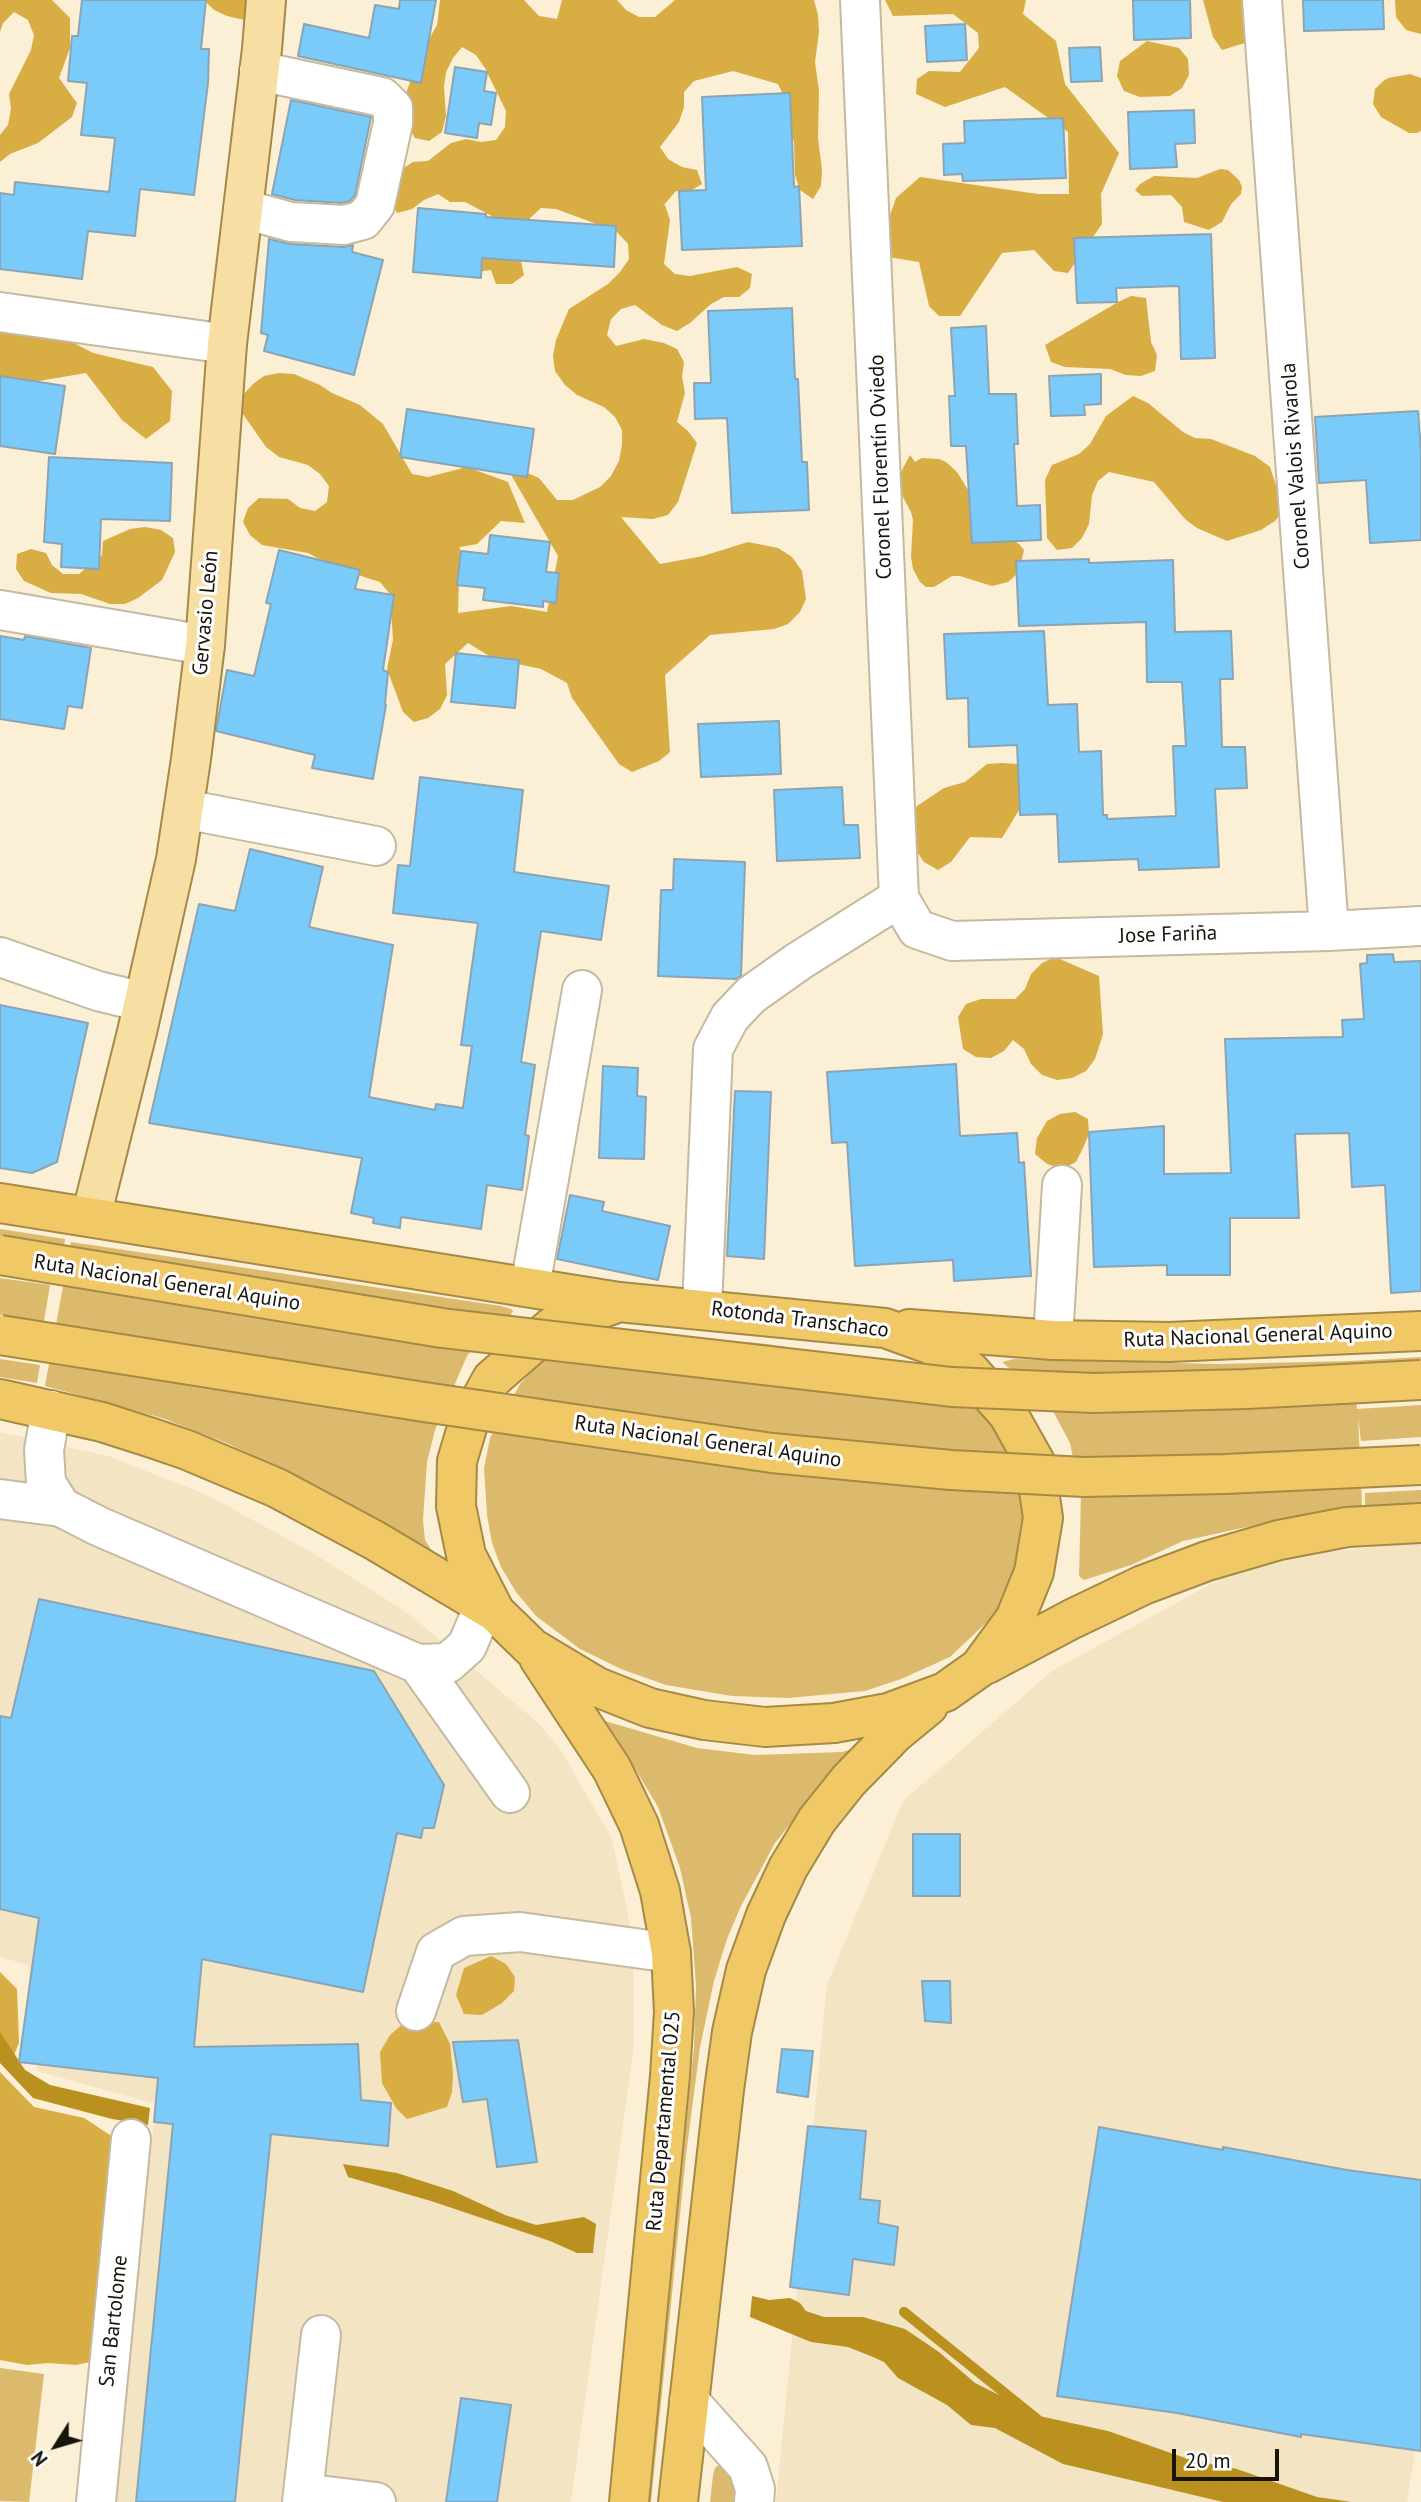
<!DOCTYPE html>
<meta charset="utf-8">
<style>
body{margin:0}
#map{position:relative;width:1421px;height:2502px;overflow:hidden;background:#fbefd6;font-family:"PT Sans",sans-serif}
canvas{display:block}
.north{position:absolute;left:21px;top:2411px;width:70px;height:70px;-webkit-text-stroke:5px #fefefe;paint-order:stroke;rotate:233deg;font-size:19px;font-weight:700;line-height:28px;text-align:center;color:#18140b}
.north::after{content:'';display:block;margin:auto;width:24px;height:32px;background:#18140b;clip-path:polygon(50% 0,100% 100%,50% 72%,0 100%)}
.scale{position:absolute;left:1172px;top:2449px;width:107px;height:32px;box-sizing:border-box;border:4px solid #18140b;border-top:0;padding-left:9px;font-size:21px;line-height:24px;white-space:nowrap;color:#18140b;-webkit-text-stroke:5px #fefefe;paint-order:stroke}
</style>
<div id="map">
<canvas width="1421" height="2502"></canvas>
<div class="north">N</div>
<div class="scale">20 m</div>
</div>
<script>
const c = document.querySelector('canvas').getContext('2d');
c.lineJoin = 'round';
function fillPath(path, color) { c.fillStyle = color; c.fill(path, 'evenodd'); }
const shape = rows => new Path2D(rows.map(r => 'M' + r).join(''));
function trace(path, color, width, dash) { c.strokeStyle = color; c.lineWidth = width; c.lineCap = dash ? 'butt' : 'round'; c.setLineDash(dash || []); c.stroke(path); }
function write(font, color, halo, rows, align = 'center') {
  c.font = font + ' "PT Sans",sans-serif'; c.lineWidth = 6; c.setLineDash([]); c.textBaseline = 'middle'; c.strokeStyle = halo; c.fillStyle = color; for (const [text, x, y, turn = 0] of rows) {
    c.save(); c.translate(x, y); c.rotate((+turn || 0) * Math.PI / 180); c.textAlign = isNaN(turn) ? turn : align; if (halo) c.strokeText(text, 0, 0); c.fillText(text, 0, 0); c.restore();
  }
}
const built = shape([
 [0,1432,108,1456,207,1495,313,1553,409,1614,537,1722,559,1747,612,1839,633,1938,634,2045,571,2502,109,2502,156,2104,37,2071,28,1965,0,1957],
 [1421,1542,1421,2415,1407,2502,776,2502,827,1985,903,1801,1052,1671,1255,1560]
]);
const green = shape([
 [0,1229,65,1239,64,1246,0,1236],
 [71,1242,501,1306,511,1309,513,1311,509,1318,481,1339,467,1356,435,1430,427,1462,423,1520,425,1540,438,1560,283,1472,229,1444,162,1418,45,1386],
 [0,1278,50,1285,44,1321,0,1315],
 [619,1330,767,1344,886,1363,987,1412,1006,1440,1022,1493,1024,1515,1017,1566,1002,1602,988,1621,950,1657,901,1679,865,1691,788,1698,732,1696,666,1685,621,1669,580,1649,536,1616,516,1592,501,1567,492,1543,487,1515,484,1468,490,1438,520,1384,541,1362,581,1337],
 [1421,1357,1421,1362,1352,1365,1357,1409,1421,1405,1421,1437,1361,1441,1358,1417,1362,1506,1242,1528,1183,1541,1131,1565,1084,1580,1079,1576,1081,1496,1070,1443,1054,1413,1036,1391,1002,1362,1014,1359,1218,1364,1351,1361],
 [0,1359,40,1365,37,1383,0,1377],
 [1421,1490,1421,1502,1365,1507,1365,1493],
 [605,1721,697,1748,755,1755,842,1752,853,1749,849,1759,799,1813,775,1843,741,1906,727,1939,714,1981,700,2047,686,2155,651,2502,648,2502,694,2047,696,1985,691,1918,680,1868,658,1807,615,1735,606,1726],
 [0,2368,44,2374,29,2502,0,2501],
 [721,2463,736,2475,733,2502,710,2502,713,2475,715,2468]
]);
const forest = shape([
 [0,0,52,0,70,18,70,48,59,78,77,103,72,117,38,143,10,154,0,162,0,135,8,125,11,109,9,94,31,50,34,35,28,20,14,12,3,23,0,32],
 [204,0,282,0,249,21,227,16,214,10],
 [440,0,524,0,539,16,557,19,562,0,617,0,626,10,639,17,655,17,675,0,814,0,818,15,819,32,815,62,819,91,818,138,822,170,821,186,813,199,800,190,795,175,794,142,788,127,784,96,778,84,733,71,694,81,684,92,684,107,679,122,660,147,668,159,682,167,697,170,702,184,690,191,676,191,663,206,665,205,670,220,664,264,675,274,690,276,737,267,752,274,750,288,739,297,724,297,711,304,690,323,677,331,662,325,635,305,621,309,611,319,607,335,616,346,644,339,664,343,677,349,684,362,682,377,685,393,677,422,688,431,697,443,678,502,668,515,653,519,621,517,660,564,703,556,748,542,778,548,792,557,802,571,806,599,800,612,788,624,774,629,710,635,665,675,670,752,659,761,632,772,619,764,572,698,567,683,541,669,494,659,468,643,445,664,447,695,440,709,428,718,414,722,403,712,387,669,393,640,390,594,380,582,336,568,308,553,262,545,250,535,243,522,248,508,259,498,288,499,300,508,315,511,327,502,329,486,320,474,308,465,279,457,266,447,240,410,243,395,253,384,264,376,279,373,294,374,320,385,332,393,360,405,383,424,412,474,428,477,467,467,508,482,525,523,501,521,477,544,460,547,458,613,511,606,547,612,558,556,510,473,525,472,539,478,557,500,573,500,600,487,611,476,619,461,622,445,622,430,615,417,604,407,577,395,565,385,555,371,553,356,556,340,569,309,608,284,620,272,629,259,628,244,617,232,602,226,556,209,541,208,530,218,530,232,521,261,524,275,512,284,496,284,491,270,476,272,493,232,492,216,465,202,450,202,438,194,424,200,412,209,397,213,390,199,399,171,413,162,428,161,451,143,466,139,481,142,496,140,505,127,506,111,485,68,476,55,462,47,453,58,446,72,444,87,446,116,442,132,429,141,415,138,399,112,421,53,437,25],
 [885,0,1026,0,1023,14,1056,41,1065,84,1119,153,1101,194,1102,224,1068,273,1054,271,1034,250,1002,253,960,316,939,316,929,306,919,262,888,257,881,241,896,198,920,177,1038,194,1069,194,1068,132,1005,87,945,107,916,94,917,79,929,71,960,72,979,48,978,33,953,14,893,16],
 [1203,0,1279,0,1251,41,1222,50,1213,37],
 [1395,0,1421,0,1421,34,1406,30,1396,17],
 [1147,41,1179,48,1188,59,1189,75,1182,88,1170,96,1140,97,1124,91,1117,76,1120,61],
 [1410,74,1421,78,1421,131,1417,133,1409,133,1381,117,1373,104,1375,89,1382,82,1388,78],
 [1220,169,1228,170,1239,180,1242,187,1241,194,1231,204,1222,222,1209,230,1184,222,1182,207,1171,195,1142,196,1135,190,1140,184,1154,176,1197,178],
 [1131,296,1146,298,1151,342,1157,355,1155,371,1141,376,1126,375,1110,369,1065,367,1051,362,1045,345,1118,302],
 [0,327,66,339,93,353,153,367,172,391,170,421,146,439,122,420,86,373,27,383,0,383],
 [1133,396,1148,403,1183,432,1195,438,1211,439,1255,456,1270,467,1284,510,1275,521,1261,530,1227,541,1197,528,1185,519,1154,482,1109,472,1098,481,1092,495,1089,524,1082,538,1072,548,1057,550,1047,538,1045,480,1052,465,1079,454,1090,444,1106,416],
 [910,455,915,462,922,458,939,459,946,462,957,472,970,493,971,524,974,530,1007,537,1019,544,1024,550,1019,572,1008,582,992,586,960,576,952,576,934,587,926,587,920,582,913,569,911,557,913,520,911,512,898,488,901,472],
 [145,527,161,530,173,538,175,552,162,580,138,598,125,604,110,604,81,594,51,593,24,581,16,569,17,554,31,549,46,553,52,565,63,574,79,574,102,555,103,541,130,529],
 [1002,763,1018,764,1022,793,1019,810,1002,838,970,837,951,862,938,870,924,862,915,849,909,819,917,806,944,788,965,782,987,764],
 [1055,957,1099,976,1103,1034,1095,1059,1086,1071,1072,1078,1057,1080,1042,1075,1031,1064,1024,1049,1013,1040,1004,1051,991,1058,976,1057,963,1049,958,1017,966,1004,981,999,1015,999,1025,989,1031,974,1042,963],
 [1075,1112,1088,1119,1089,1134,1083,1148,1076,1162,1062,1169,1047,1164,1035,1154,1037,1138,1047,1121,1060,1114],
 [491,1956,506,1964,515,1977,514,1991,502,2003,482,2015,464,2014,456,1995,464,1968],
 [0,1972,17,1989,19,2043,13,2057,0,2041],
 [405,2022,439,2022,450,2044,453,2073,452,2092,447,2107,407,2119,396,2108,382,2083,380,2052,390,2035],
 [0,2072,34,2107,84,2118,113,2137,90,2362,76,2365,48,2363,27,2365,0,2360]
]);
const water = shape([
 [0,2032,25,2070,50,2085,150,2108,148,2125,112,2119,33,2098,0,2063],
 [343,2164,397,2173,453,2191,505,2215,536,2225,584,2217,596,2224,593,2253,577,2253,550,2241,431,2201,348,2177],
 [752,2296,769,2300,790,2298,800,2303,806,2311,824,2317,863,2317,905,2329,939,2352,975,2383,1001,2396,1021,2412,1108,2431,1191,2460,1237,2469,1317,2497,1352,2502,1223,2502,1063,2464,995,2428,971,2425,947,2405,898,2378,884,2362,873,2357,848,2347,811,2342,750,2317]
]);
const stream = shape([
 [904,2312,1037,2419]
]);
const building = shape([
 [82,0,206,0,201,49,209,49,208,83,194,195,140,189,135,236,88,231,82,279,0,269,0,193,14,195,15,182,109,192,115,138,81,135,87,83,68,81,72,36,78,36,82,0],
 [400,0,436,0,421,83,298,56,304,24,369,38,375,5,399,9,400,0],
 [1133,0,1190,0,1191,38,1134,40,1133,0],
 [1303,0,1383,0,1384,29,1304,31,1303,0],
 [965,24,967,60,927,62,925,26,965,24],
 [1100,47,1102,81,1071,82,1069,48,1100,47],
 [455,67,487,72,484,91,496,93,491,125,479,123,477,138,445,133,455,67],
 [790,93,794,187,799,186,802,246,682,250,679,191,706,190,702,97,790,93],
 [291,100,371,117,355,195,350,201,342,203,295,200,272,194,291,100],
 [1194,110,1195,143,1175,144,1177,167,1130,169,1128,112,1194,110],
 [1063,118,1066,178,963,181,962,174,944,175,943,144,965,143,964,121,1063,118],
 [418,208,486,214,486,217,616,226,614,267,482,258,481,278,413,272,418,208],
 [1211,234,1215,358,1181,359,1179,286,1116,288,1117,302,1077,303,1074,238,1211,234],
 [269,239,290,244,343,247,353,245,352,252,383,260,354,375,264,351,268,335,261,333,269,239],
 [792,308,795,379,798,379,802,462,807,462,809,510,732,513,727,418,695,419,694,383,711,383,708,311,792,308],
 [986,326,989,394,1016,394,1018,444,1014,444,1017,506,1040,505,1041,540,972,543,966,446,951,446,949,396,955,396,951,328,986,326],
 [1101,374,1101,404,1084,405,1085,415,1051,416,1049,376,1101,374],
 [0,376,65,386,55,454,0,446,0,376],
 [407,409,534,429,527,477,400,457,407,409],
 [1418,411,1421,451,1421,540,1370,543,1366,480,1319,483,1315,417,1418,411],
 [49,457,172,463,170,521,101,519,99,569,61,567,62,544,44,542,49,457],
 [490,535,550,542,546,572,559,573,556,603,543,601,543,607,483,600,485,588,457,585,461,551,488,554,490,535],
 [279,550,360,570,355,589,394,595,383,670,388,672,385,704,386,705,373,779,312,768,315,755,216,731,227,670,254,676,271,604,266,603,279,550],
 [1089,559,1089,563,1173,560,1175,632,1231,631,1233,679,1220,679,1222,747,1245,747,1247,788,1215,789,1219,867,1139,870,1138,859,1059,862,1057,814,1020,815,1017,745,969,747,968,698,947,699,944,634,1044,631,1048,705,1077,704,1079,752,1101,751,1103,815,1107,815,1107,819,1176,816,1173,746,1186,746,1182,682,1147,682,1146,622,1019,626,1016,561,1089,559],
 [0,636,24,640,25,636,91,648,82,708,68,706,64,729,0,719,0,636],
 [456,653,519,660,515,708,451,702,456,653],
 [779,721,781,774,701,777,698,724,779,721],
 [420,777,523,790,514,872,609,886,601,940,541,931,521,1062,535,1065,525,1135,529,1136,522,1190,487,1185,481,1229,401,1217,400,1228,373,1223,374,1218,351,1213,362,1158,149,1123,199,904,235,911,250,849,323,867,309,927,393,945,369,1097,435,1110,436,1104,463,1108,472,1046,461,1045,478,923,393,913,398,865,410,866,420,777],
 [842,787,844,825,858,825,860,858,777,861,774,790,842,787],
 [674,859,745,862,741,976,736,979,658,976,661,890,673,890,674,859],
 [1393,954,1394,962,1421,961,1421,1291,1391,1293,1385,1185,1352,1187,1349,1133,1295,1134,1299,1218,1230,1218,1230,1275,1167,1275,1167,1265,1094,1267,1089,1132,1164,1126,1164,1174,1231,1173,1225,1039,1343,1037,1342,1020,1364,1019,1360,964,1367,963,1367,955,1393,954],
 [0,1005,88,1023,57,1162,32,1173,0,1168,0,1005],
 [956,1064,960,1136,1017,1133,1019,1163,1024,1162,1031,1276,954,1281,953,1260,855,1266,847,1142,832,1143,827,1072,956,1064],
 [603,1066,638,1068,637,1096,646,1097,644,1159,599,1158,603,1066],
 [735,1091,771,1092,764,1259,727,1256,735,1091],
 [570,1195,604,1202,602,1211,670,1226,658,1280,557,1259,570,1195],
 [39,1599,374,1671,444,1785,434,1828,423,1828,421,1838,397,1833,363,1992,202,1959,194,2047,358,2044,361,2100,391,2103,388,2146,271,2134,235,2502,136,2502,173,2124,154,2122,158,2078,19,2062,39,1918,0,1909,0,1716,11,1718,39,1599],
 [913,1834,960,1834,960,1896,913,1896,913,1834],
 [922,1981,950,1981,951,2023,925,2021,922,1981],
 [518,2040,537,2162,497,2167,487,2099,463,2102,453,2042,518,2040],
 [782,2049,813,2051,808,2097,777,2092,782,2049],
 [808,2126,866,2131,860,2199,880,2201,878,2223,898,2227,894,2265,853,2259,849,2295,790,2287,808,2126],
 [1099,2127,1223,2150,1223,2147,1347,2170,1421,2180,1421,2451,1301,2434,1301,2437,1177,2413,1057,2396,1099,2127],
 [461,2398,511,2405,497,2502,446,2502,461,2398]
]);
const minor = shape([
 [860,0,899,898,917,929,952,941,1329,931,1421,926],
 [1262,0,1329,931],
 [243,209,291,222,344,225,363,220,375,205,393,123,393,108,382,97,259,71],
 [0,312,227,344],
 [0,610,205,645],
 [184,809,376,846],
 [0,957,98,991,143,1002],
 [530,1287,582,990],
 [702,1308,713,1049,730,1017,751,995,799,961,899,898],
 [1053,1340,1062,1185],
 [51,1410,44,1450,46,1483,61,1507,98,1526,418,1664,448,1663,467,1646,484,1606],
 [0,1499,61,1507],
 [418,1664,510,1793],
 [416,2011,436,1952,464,1936,520,1932,671,1953],
 [689,2401,748,2467,755,2489,754,2502],
 [303,2493,376,2502],
 [96,2502,131,2139],
 [302,2502,321,2335]
]);
const major = shape([
 [91,1217,137,1032,176,859,191,759,205,645,227,344,262,49,266,0]
]);
const highway = shape([
 [0,1203,619,1302,885,1328,932,1345,970,1371,1008,1414,1035,1462,1043,1518,1034,1572,1015,1619,979,1668,945,1692,888,1713,834,1723,765,1727,704,1720,650,1708,597,1687,532,1648,495,1612,466,1555,456,1506,457,1461,469,1421,492,1379,552,1327,619,1302],
 [909,1329,1053,1340,1169,1342,1421,1331],
 [0,1399,102,1422,152,1438,187,1450,277,1488,374,1540,495,1612],
 [539,1658,612,1769,639,1825,660,1891,671,1953,674,2012,670,2076,629,2502],
 [987,1664,1072,1619,1143,1585,1207,1561,1279,1540,1347,1527,1421,1523],
 [678,2502,724,2090,732,2032,746,1970,766,1915,788,1868,817,1820,849,1780,895,1733,928,1706]
]);
const highwayBridge = shape([
 [0,1255,442,1328,952,1387,1094,1393,1246,1389,1421,1380],
 [0,1335,424,1402,772,1453,951,1470,1084,1477,1225,1474,1421,1465]
]);
const streetNames = [
 ["Coronel Valois Rivarola",1296,466,-94],
 ["Coronel Florentín Oviedo",881,467,-92],
 ["Gervasio León",206,613,-85],
 ["Jose Fariña",1168,935,-2],
 ["Ruta Nacional General Aquino",167,1283,9],
 ["Rotonda Transchaco",800,1320,7],
 ["Ruta Nacional General Aquino",1258,1336,-2],
 ["Ruta Nacional General Aquino",708,1442,8],
 ["Ruta Departamental 025",664,2121,-85],
 ["San Bartolome",114,2321,-84]
];
fillPath(built, '#f3e4c3');
fillPath(green, '#dbba6e');
fillPath(forest, '#d7ad44');
fillPath(water, '#ba911f');
trace(stream, '#ba911f', 10);
fillPath(building, '#7bcbfa');
trace(building, '#8ba4b4', 2);
trace(minor, '#c5baa1', 42);
trace(major, '#a58946', 42);
trace(highway, '#a58946', 42);
trace(minor, '#fff', 38);
trace(major, '#f7dea3', 38);
trace(highway, '#f1c866', 38);
trace(highwayBridge, '#a58946', 42, []);
trace(highwayBridge, '#f1c866', 38);
write('21px', '#18140b', '#fefefe', streetNames);
</script>
